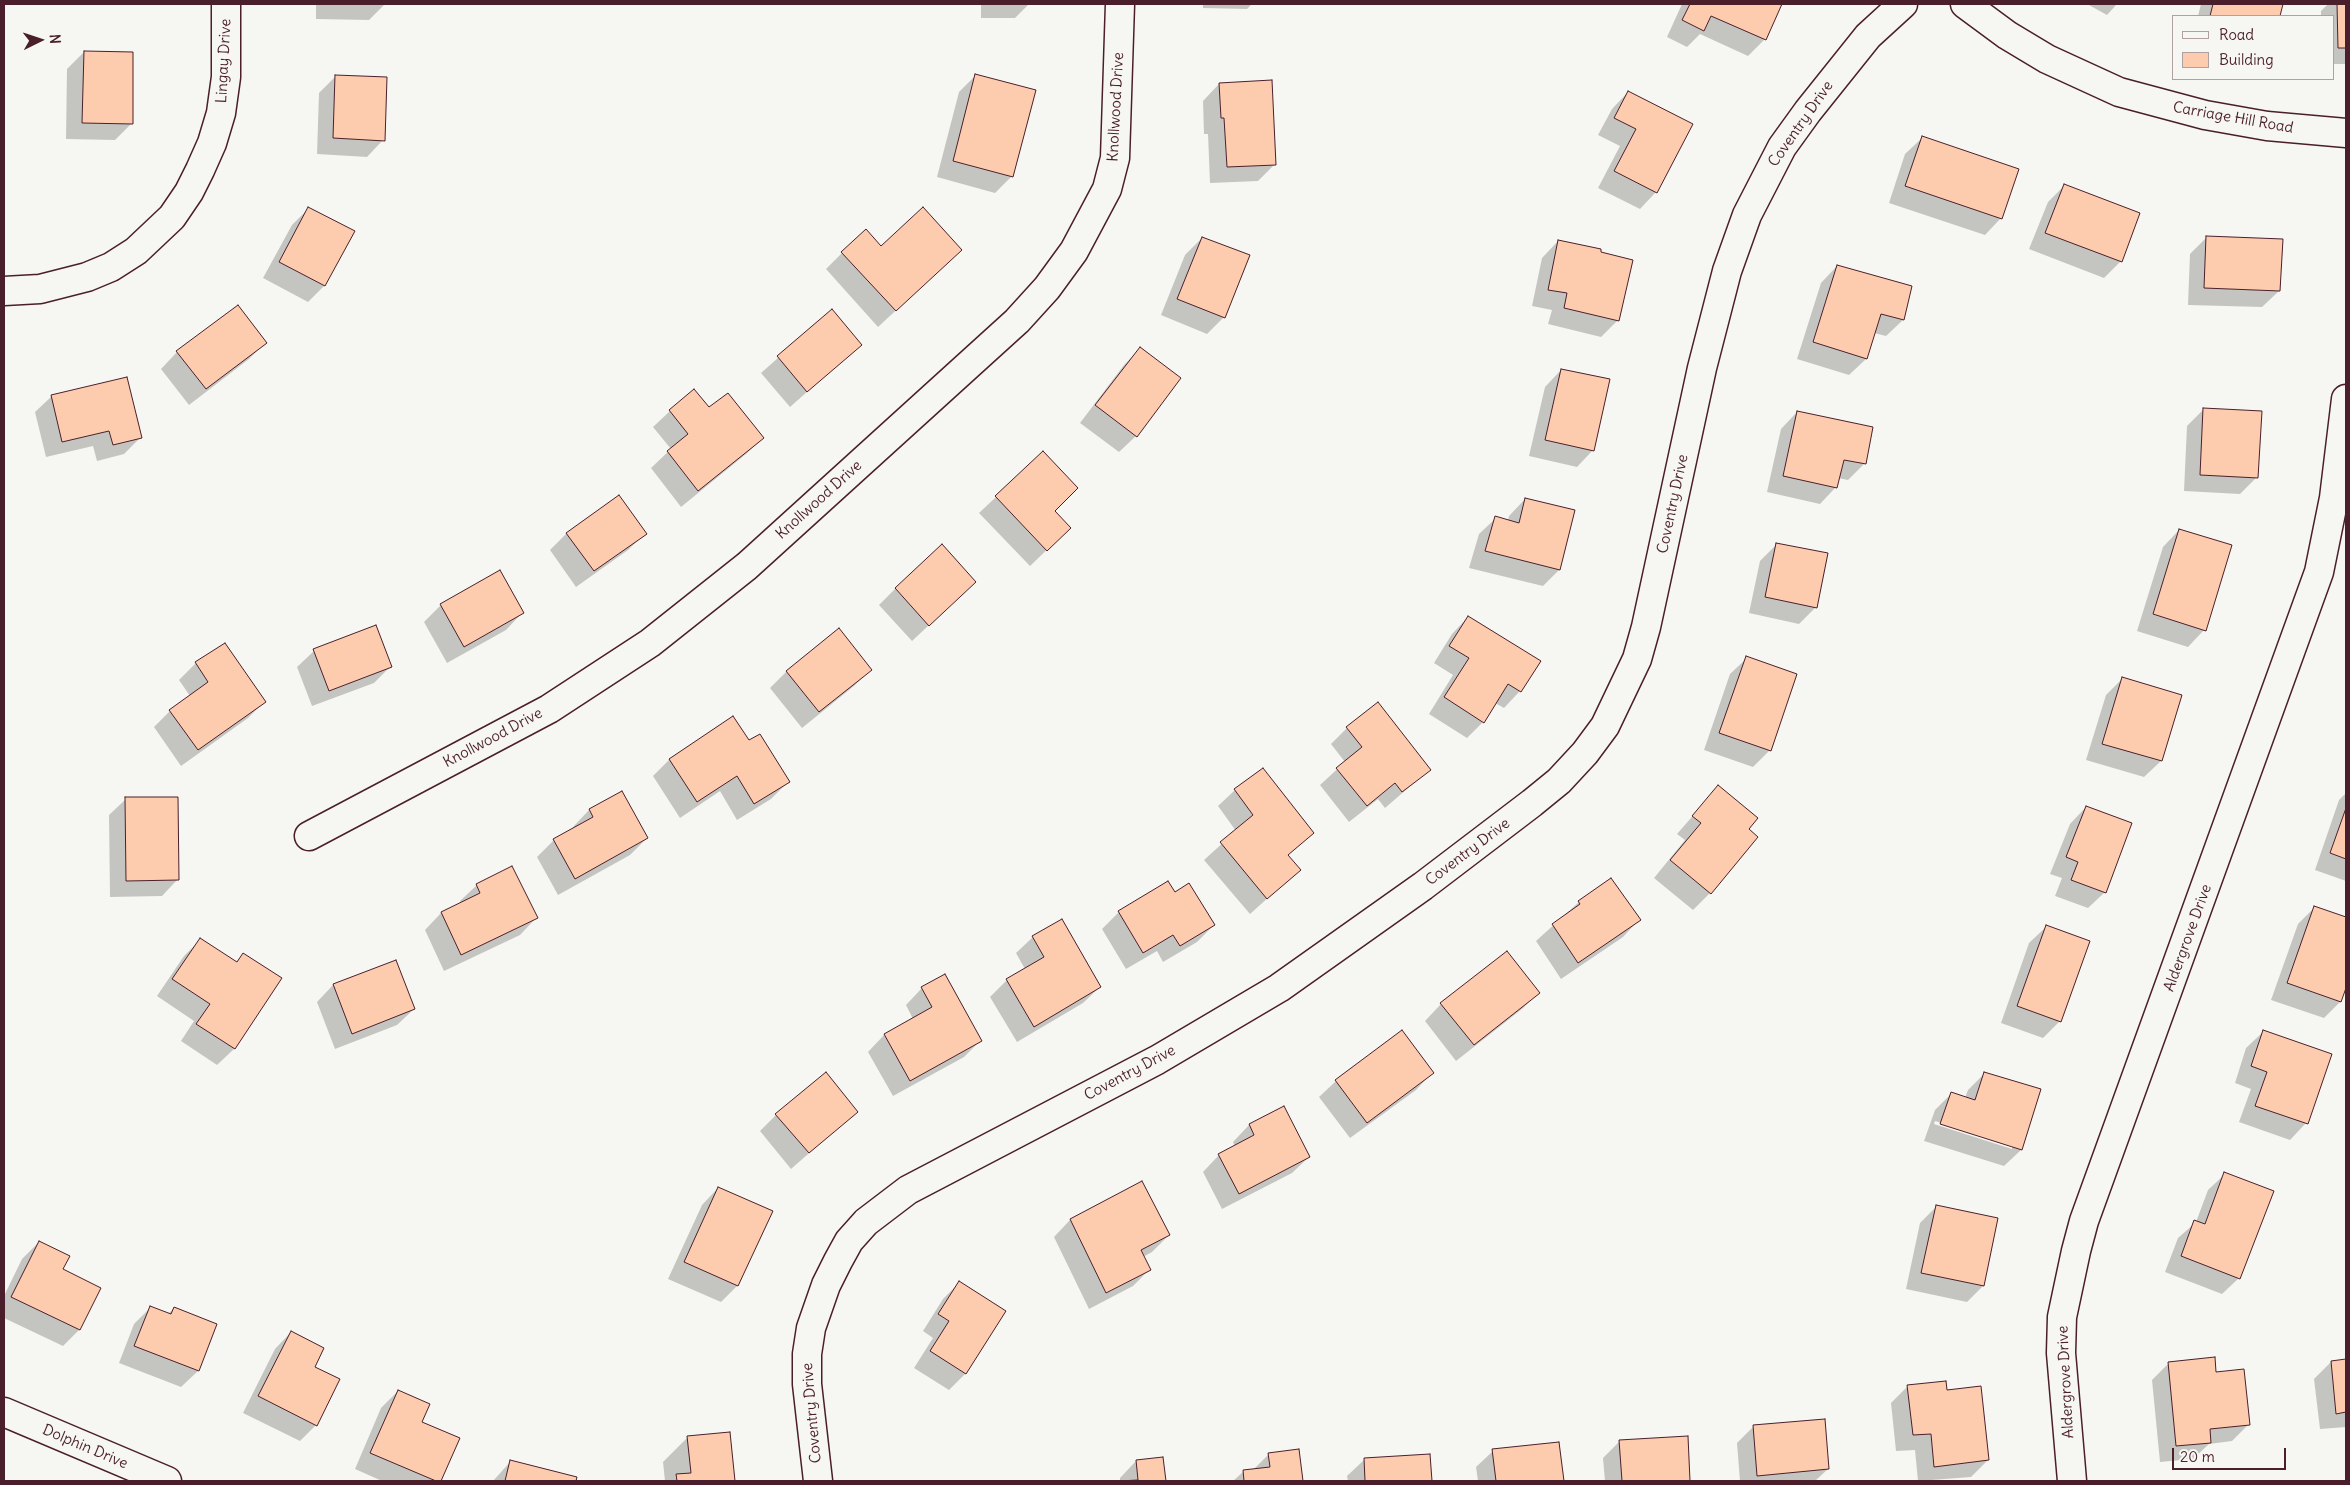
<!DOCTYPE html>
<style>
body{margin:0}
#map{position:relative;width:2350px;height:1485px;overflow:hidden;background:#f6f6f2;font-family:Delius,sans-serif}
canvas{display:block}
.frame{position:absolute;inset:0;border:5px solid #4a1f2b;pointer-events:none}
.legend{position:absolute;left:2172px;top:15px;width:162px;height:65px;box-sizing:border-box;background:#f6f6f2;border:1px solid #b1a0a2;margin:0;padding:6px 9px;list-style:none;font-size:15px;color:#4a1f2b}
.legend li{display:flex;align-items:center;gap:10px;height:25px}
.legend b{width:25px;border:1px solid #b1a0a2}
.north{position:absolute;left:15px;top:15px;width:50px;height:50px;-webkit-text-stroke:4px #f6f6f2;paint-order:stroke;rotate:86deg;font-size:14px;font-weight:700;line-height:20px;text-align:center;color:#4a1f2b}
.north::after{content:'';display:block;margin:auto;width:18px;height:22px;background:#4a1f2b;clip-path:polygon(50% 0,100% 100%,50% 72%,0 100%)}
.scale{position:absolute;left:2172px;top:1448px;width:114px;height:22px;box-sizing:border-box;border:2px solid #4a1f2b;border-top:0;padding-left:6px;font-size:15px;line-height:18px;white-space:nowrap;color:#4a1f2b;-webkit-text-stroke:4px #f6f6f2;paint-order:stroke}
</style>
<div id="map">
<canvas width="2350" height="1485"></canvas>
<div class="frame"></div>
<ul class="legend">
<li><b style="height:6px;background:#f6f6f2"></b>Road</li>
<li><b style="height:14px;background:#fdcbad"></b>Building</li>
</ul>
<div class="north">N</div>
<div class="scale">20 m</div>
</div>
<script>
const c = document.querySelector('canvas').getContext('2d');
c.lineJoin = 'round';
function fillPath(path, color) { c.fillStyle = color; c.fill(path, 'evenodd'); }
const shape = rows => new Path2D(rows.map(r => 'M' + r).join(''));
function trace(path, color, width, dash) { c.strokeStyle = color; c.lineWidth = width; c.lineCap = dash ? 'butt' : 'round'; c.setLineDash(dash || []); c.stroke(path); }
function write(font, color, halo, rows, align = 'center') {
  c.font = font + ' Delius,sans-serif'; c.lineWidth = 4; c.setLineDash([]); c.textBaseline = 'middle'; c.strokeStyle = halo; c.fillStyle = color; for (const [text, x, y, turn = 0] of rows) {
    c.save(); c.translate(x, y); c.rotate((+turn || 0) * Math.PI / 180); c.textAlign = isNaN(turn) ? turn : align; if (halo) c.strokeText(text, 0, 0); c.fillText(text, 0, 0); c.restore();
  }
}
const shadow = shape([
 [316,4,385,4,369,20,316,19],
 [981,4,1029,4,1015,18,981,18],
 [1203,4,1252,4,1247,9,1203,8],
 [1682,4,1781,4,1765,39,1748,56,1700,34,1687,47,1667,37],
 [2087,4,2117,4,2107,15],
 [2201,4,2281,4,2278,16,2198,16],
 [2328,4,2346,4,2346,64,2334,64,2334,16,2321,16,2321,11],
 [84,52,132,123,115,140,66,139,67,69],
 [336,76,383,140,367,157,317,154,319,93],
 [975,76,1012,176,995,193,937,177,959,92],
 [1219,84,1275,164,1258,181,1210,183,1208,134,1204,134,1203,101],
 [1628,92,1656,192,1640,209,1598,188,1620,146,1598,135,1612,109],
 [1922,138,2001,218,1985,235,1889,203,1905,154],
 [2065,185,2121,261,2104,278,2029,249,2048,202],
 [309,208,324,286,308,302,263,278,292,225],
 [2207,237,2279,291,2262,307,2188,305,2190,254],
 [1202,238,1224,317,1207,334,1161,315,1185,255],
 [1558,241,1618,320,1601,337,1548,324,1552,310,1532,306,1542,258],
 [881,247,944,266,878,327,826,269,842,253],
 [1837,266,1911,287,1903,320,1886,336,1874,333,1866,359,1849,375,1797,359,1821,283],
 [831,311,860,345,790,407,761,373],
 [265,343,249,359,189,405,161,369,177,352],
 [1140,349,1136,436,1119,452,1080,423,1124,365],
 [1561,370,1593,450,1577,467,1529,456,1545,387],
 [52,396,140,438,124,454,97,461,93,446,46,457,35,412],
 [709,409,763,438,746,454,681,507,651,468,671,449,653,427,670,411],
 [2204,409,2257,477,2240,494,2184,491,2187,426],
 [1797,412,1864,464,1848,480,1838,478,1836,487,1820,504,1767,492,1781,429],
 [996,497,1053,511,1053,544,1030,566,979,513],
 [1525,499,1559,570,1543,586,1469,568,1479,534,1496,518,1508,521,1509,516],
 [2179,530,2204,630,2188,647,2137,631,2163,547],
 [567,533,645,534,628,550,576,587,550,550],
 [1777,544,1816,607,1799,624,1749,613,1760,561],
 [896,588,958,598,912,641,879,605],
 [441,605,522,613,506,630,447,663,424,622],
 [1468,617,1520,691,1504,708,1495,703,1483,722,1467,738,1429,714,1453,675,1434,663,1452,634],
 [839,630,870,670,854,686,802,728,770,688,786,672],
 [314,651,391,666,374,683,312,706,297,667],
 [1747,658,1770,750,1753,767,1704,750,1730,674],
 [196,663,264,702,248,718,181,766,154,727,170,711,190,696,179,680],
 [2123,678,2180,696,2161,761,2144,777,2086,760,2106,695],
 [733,718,749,742,788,782,771,799,737,820,720,791,680,818,653,776,669,760],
 [1347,728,1429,770,1385,808,1378,799,1349,822,1320,785,1345,762,1331,744],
 [1718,787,1747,829,1756,837,1710,893,1693,910,1654,878,1685,840,1677,834],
 [1235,790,1312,833,1287,856,1299,870,1250,914,1204,860,1236,831,1218,806],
 [622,793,647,838,630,855,558,895,537,857,554,840,574,829,573,827,589,810],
 [2346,793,2346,881,2315,870,2339,800],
 [126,799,178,879,162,896,110,897,109,815],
 [2086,807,2105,892,2088,908,2055,896,2062,878,2050,874,2070,824],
 [1611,879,1639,920,1623,937,1561,979,1536,941,1579,902],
 [477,885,536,918,520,935,444,971,425,930,441,913,461,903,460,901],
 [1174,893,1214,925,1197,942,1163,962,1157,951,1126,969,1102,929,1119,912],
 [2315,907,2346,918,2346,984,2340,1002,2324,1018,2271,1000,2298,924],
 [2046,927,2060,1021,2043,1038,2001,1023,2029,943],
 [1033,937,1100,987,1083,1003,1017,1042,990,997,1007,980,1025,969,1016,953],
 [201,939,235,963,243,955,280,979,234,1049,217,1065,181,1041,194,1021,157,996,184,956],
 [396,961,414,1009,397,1025,335,1049,317,1002,333,985],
 [922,988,980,1041,964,1057,893,1096,868,1052,884,1035,913,1019,906,1005],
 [1538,993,1522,1009,1456,1061,1425,1021,1441,1004],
 [2263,1032,2306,1123,2290,1140,2239,1122,2251,1089,2235,1083,2246,1048],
 [1432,1073,1416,1090,1350,1138,1319,1097,1336,1081],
 [1984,1074,2021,1150,2004,1166,1924,1141,1935,1110,1951,1094,1965,1098,1968,1090],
 [1935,1121,2012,1146,2012,1149,1934,1124],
 [1283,1107,1309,1157,1292,1173,1222,1209,1203,1172,1219,1155,1235,1147,1233,1142,1249,1125],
 [856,1112,791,1169,760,1131,776,1115],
 [2225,1174,2239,1278,2222,1294,2165,1272,2178,1238,2196,1222,2208,1190],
 [1142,1183,1169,1235,1152,1252,1143,1257,1149,1270,1133,1286,1089,1309,1054,1237,1070,1220],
 [718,1188,737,1286,721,1302,668,1279,702,1205],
 [1937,1206,1983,1286,1967,1302,1906,1289,1920,1223],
 [39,1242,62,1270,99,1288,79,1330,63,1346,4,1318,4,1296,22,1259],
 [959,1283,1005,1311,965,1374,949,1390,914,1368,933,1338,923,1331,943,1299],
 [150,1308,168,1314,174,1308,215,1324,198,1371,181,1387,119,1363,134,1324],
 [291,1332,313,1367,316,1425,300,1441,243,1413,275,1349],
 [2346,1360,2346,1427,2320,1429,2314,1379,2331,1362],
 [2169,1363,2215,1374,2248,1425,2232,1441,2209,1444,2193,1459,2160,1462,2152,1380],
 [1908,1386,1946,1392,1988,1460,1971,1477,1918,1481,1915,1450,1896,1451,1891,1403],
 [398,1391,421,1422,458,1438,439,1481,382,1481,355,1469,381,1408],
 [1753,1427,1828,1469,1815,1481,1740,1481,1737,1443],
 [729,1434,734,1481,665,1481,663,1462,687,1438],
 [1687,1437,1689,1481,1605,1481,1603,1458,1620,1441],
 [1558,1443,1563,1481,1478,1481,1476,1467,1493,1451],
 [1298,1450,1301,1481,1233,1481,1244,1471,1253,1470,1269,1454],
 [1429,1455,1431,1481,1348,1481,1347,1476,1364,1460],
 [1162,1459,1164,1481,1120,1481,1120,1478,1136,1461],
 [511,1461,576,1478,575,1481,493,1481]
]);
const building = shape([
 [1690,4,1782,4,1766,40,1711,16,1704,31,1682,20,1690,4],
 [2213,4,2283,4,2280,16,2210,16,2213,4],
 [2337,4,2346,4,2346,48,2338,48,2337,4],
 [84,51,133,52,133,124,82,123,84,51],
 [975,74,1036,90,1013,177,953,161,975,74],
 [335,75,387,77,385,141,333,138,335,75],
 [1272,80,1276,165,1227,167,1224,118,1221,118,1219,83,1272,80],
 [1628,91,1693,124,1657,193,1614,171,1636,129,1614,118,1628,91],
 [1922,136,2019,169,2002,219,1905,186,1922,136],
 [2064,184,2140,213,2122,262,2045,233,2064,184],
 [308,207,355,231,325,286,279,262,308,207],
 [923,207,962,250,896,311,841,252,866,229,881,246,923,207],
 [2206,236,2283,239,2280,291,2204,288,2206,236],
 [1202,237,1250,255,1225,318,1177,299,1202,237],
 [1558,240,1601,249,1601,252,1633,260,1619,321,1564,308,1567,293,1548,290,1558,240],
 [1837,265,1912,286,1904,320,1881,314,1867,359,1813,342,1837,265],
 [238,305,267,343,206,389,176,351,238,305],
 [832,309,862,345,807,392,777,356,832,309],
 [1140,347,1181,378,1137,437,1095,405,1140,347],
 [1561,369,1610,379,1594,451,1545,440,1561,369],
 [127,377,142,438,113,445,109,431,62,442,51,395,127,377],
 [694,389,709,407,728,393,764,438,698,491,667,451,688,434,669,410,694,389],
 [2203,408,2262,411,2258,478,2200,475,2203,408],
 [1797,411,1873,427,1866,464,1844,460,1837,488,1783,476,1797,411],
 [1043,451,1078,488,1055,511,1071,528,1047,551,995,496,1043,451],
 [619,495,647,534,594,571,566,533,619,495],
 [1525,498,1575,510,1560,570,1485,551,1495,516,1519,523,1525,498],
 [2179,529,2232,545,2206,631,2153,614,2179,529],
 [1776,543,1828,553,1817,608,1765,597,1776,543],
 [942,544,976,582,929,626,895,588,942,544],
 [500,570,524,613,464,647,440,604,500,570],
 [1468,616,1541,661,1521,692,1508,684,1484,723,1444,697,1469,658,1449,646,1468,616],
 [376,625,392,667,329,691,313,649,376,625],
 [839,628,872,670,819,712,786,671,839,628],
 [225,643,266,702,198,750,169,710,208,682,195,662,225,643],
 [1746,656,1797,674,1771,751,1719,733,1746,656],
 [2122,677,2182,695,2162,761,2102,744,2122,677],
 [1378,702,1431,770,1402,792,1395,783,1367,806,1336,768,1362,747,1346,727,1378,702],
 [733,716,749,740,760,734,790,782,754,804,737,776,697,802,669,759,733,716],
 [1263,768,1314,833,1288,855,1301,870,1267,899,1220,842,1253,815,1234,789,1263,768],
 [1718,785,1758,818,1749,829,1758,837,1711,894,1670,860,1701,823,1692,816,1718,785],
 [622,791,648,838,575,879,553,839,593,817,589,809,622,791],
 [125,797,178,797,179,880,126,881,125,797],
 [2086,806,2132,823,2106,893,2071,880,2078,862,2066,857,2086,806],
 [2346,808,2346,859,2330,853,2346,808],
 [512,866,538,918,461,955,441,912,480,893,476,884,512,866],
 [1611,878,1641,920,1578,963,1552,924,1580,904,1578,901,1611,878],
 [1168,881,1175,892,1189,883,1215,925,1180,946,1173,935,1143,953,1118,911,1168,881],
 [2314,906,2346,917,2346,988,2341,1002,2287,983,2314,906],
 [1062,919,1101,987,1034,1027,1006,979,1044,957,1032,936,1062,919],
 [2046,925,2090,941,2061,1022,2017,1006,2046,925],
 [200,938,237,962,243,953,282,978,235,1049,196,1024,210,1004,172,979,200,938],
 [1507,951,1540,993,1474,1045,1440,1003,1507,951],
 [396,960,415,1009,352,1034,333,984,396,960],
 [945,974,982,1041,910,1081,884,1034,932,1007,921,987,945,974],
 [1402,1030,1434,1073,1367,1123,1335,1080,1402,1030],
 [2263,1030,2332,1054,2308,1124,2255,1106,2267,1072,2251,1066,2263,1030],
 [826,1072,858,1112,809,1153,775,1114,826,1072],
 [1984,1072,2041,1089,2022,1150,1940,1124,1951,1092,1975,1100,1984,1072],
 [1284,1106,1310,1157,1239,1194,1218,1154,1254,1135,1249,1124,1284,1106],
 [2224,1172,2274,1191,2240,1279,2181,1256,2194,1220,2205,1224,2224,1172],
 [1142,1181,1170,1235,1141,1250,1151,1270,1106,1293,1070,1219,1142,1181],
 [718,1187,773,1211,738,1286,684,1262,718,1187],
 [1936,1205,1998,1218,1984,1286,1921,1273,1936,1205],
 [39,1241,70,1256,63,1269,101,1288,80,1330,11,1297,39,1241],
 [959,1281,1006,1311,966,1374,930,1351,949,1321,938,1314,959,1281],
 [150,1306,171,1314,174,1307,217,1324,199,1371,134,1346,150,1306],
 [291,1331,324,1348,315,1367,340,1379,317,1426,258,1396,291,1331],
 [2215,1357,2216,1372,2244,1369,2250,1425,2210,1429,2211,1443,2176,1446,2168,1362,2215,1357],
 [2346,1359,2346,1412,2336,1414,2331,1361,2346,1359],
 [1946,1381,1947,1390,1981,1386,1989,1460,1934,1467,1931,1434,1913,1435,1907,1385,1946,1381],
 [398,1390,430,1404,422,1422,460,1438,441,1481,436,1481,370,1453,398,1390],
 [1825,1419,1829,1469,1757,1476,1753,1425,1825,1419],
 [730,1432,735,1481,677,1481,676,1474,691,1473,687,1436,730,1432],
 [1688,1436,1690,1481,1622,1481,1619,1440,1688,1436],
 [1559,1442,1564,1481,1496,1481,1492,1449,1559,1442],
 [1299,1449,1303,1481,1244,1481,1243,1470,1270,1467,1268,1453,1299,1449],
 [1430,1454,1432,1481,1365,1481,1364,1458,1430,1454],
 [1163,1457,1166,1481,1119,1481,1138,1480,1136,1460,1163,1457],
 [510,1460,577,1477,576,1481,505,1481,510,1460]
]);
const minor = shape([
 [1965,4,2007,35,2047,59,2119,92,2205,115,2267,126,2346,133],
 [4,291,40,289,87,277,111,267,136,251,172,217,189,192,200,170,212,143,221,113,226,77,226,4],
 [309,836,549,709,650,643,747,566,1017,321,1047,288,1074,251,1107,189,1115,158,1120,4],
 [4,1412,167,1481],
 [818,1481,807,1384,807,1354,811,1328,826,1285,838,1261,849,1241,866,1222,908,1190,1157,1060,1279,988,1423,886,1532,803,1559,781,1585,753,1605,726,1637,659,1646,627,1702,368,1727,271,1747,215,1782,147,1808,111,1868,36,1903,4],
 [2072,1481,2061,1353,2062,1317,2076,1251,2084,1221,2319,572,2334,498,2346,399]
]);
const streetNames = [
 ["Lingay Drive",224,61,-87],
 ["Knollwood Drive",1116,107,-87],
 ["Carriage Hill Road",2233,118,10],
 ["Coventry Drive",1801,124,-55],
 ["Knollwood Drive",819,500,-42],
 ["Coventry Drive",1673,504,-78],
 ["Knollwood Drive",493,738,-28],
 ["Coventry Drive",1468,852,-37],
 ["Aldergrove Drive",2188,938,-70],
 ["Coventry Drive",1130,1073,-28],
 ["Aldergrove Drive",2066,1382,-93],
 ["Coventry Drive",812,1413,-95],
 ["Dolphin Drive",85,1447,23]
];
fillPath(shadow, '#0003');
fillPath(building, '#fdcbad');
trace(building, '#4a1f2b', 1);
trace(minor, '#4a1f2b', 31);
trace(minor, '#f6f6f2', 28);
write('15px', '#4a1f2b', '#f6f6f2', streetNames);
</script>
